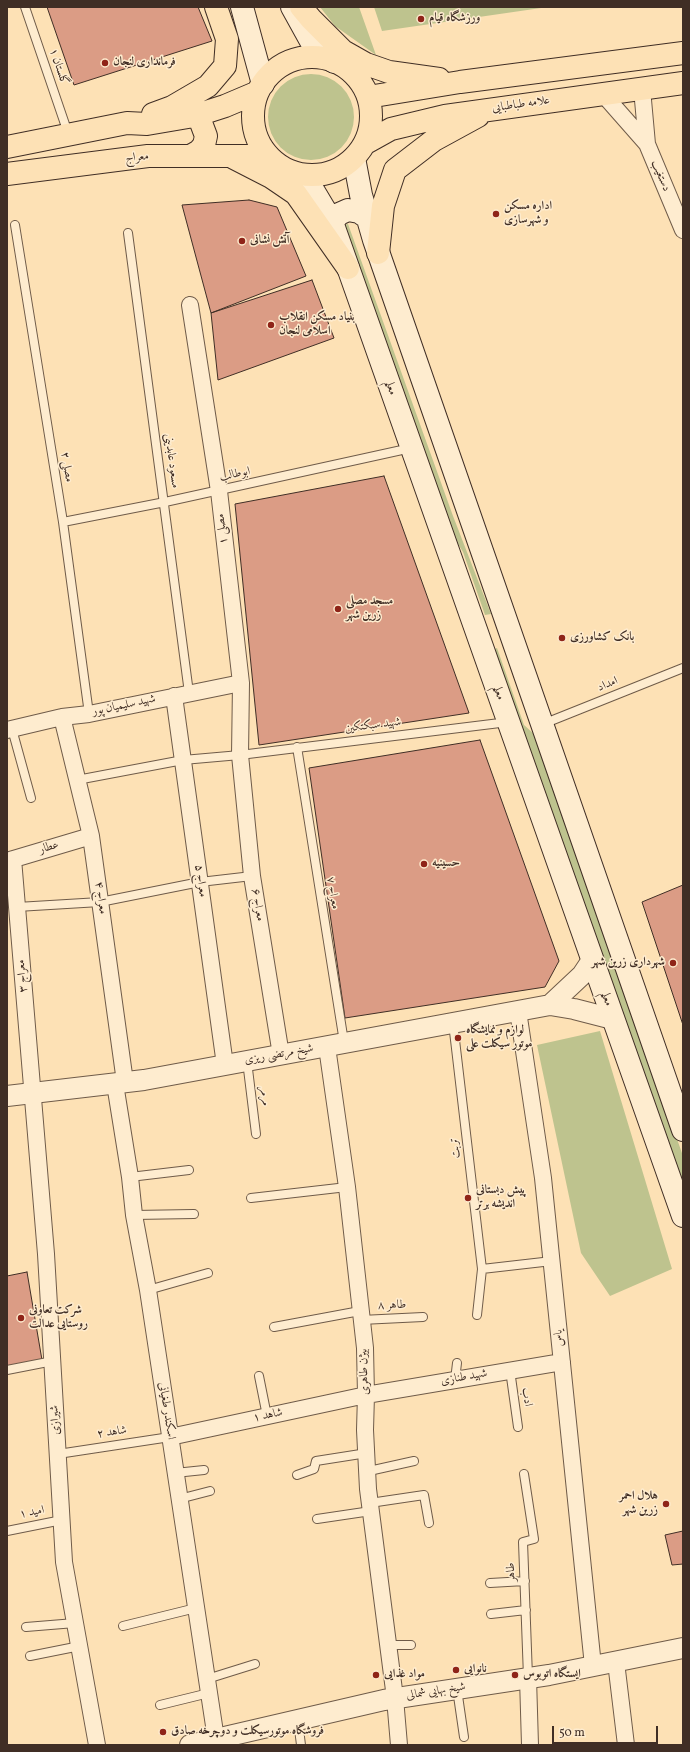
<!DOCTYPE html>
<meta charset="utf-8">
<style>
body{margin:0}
#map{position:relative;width:690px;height:1752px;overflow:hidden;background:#fde1b5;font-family:Vollkorn,serif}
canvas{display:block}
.frame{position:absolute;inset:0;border:8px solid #402e25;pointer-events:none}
.scale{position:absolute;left:552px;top:1726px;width:106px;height:18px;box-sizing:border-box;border:2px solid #402e25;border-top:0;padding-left:5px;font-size:12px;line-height:14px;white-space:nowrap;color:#402e25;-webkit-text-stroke:3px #feeccf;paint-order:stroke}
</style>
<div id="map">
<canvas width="690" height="1752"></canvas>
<div class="frame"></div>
<div class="scale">50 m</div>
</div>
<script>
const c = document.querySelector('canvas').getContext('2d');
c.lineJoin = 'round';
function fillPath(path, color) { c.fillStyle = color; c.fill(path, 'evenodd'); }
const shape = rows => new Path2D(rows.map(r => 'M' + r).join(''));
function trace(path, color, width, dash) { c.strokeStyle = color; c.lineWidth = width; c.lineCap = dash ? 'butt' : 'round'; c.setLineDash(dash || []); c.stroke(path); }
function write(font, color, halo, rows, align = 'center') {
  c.font = font + ' Vollkorn,Amiri,serif'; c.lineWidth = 3; c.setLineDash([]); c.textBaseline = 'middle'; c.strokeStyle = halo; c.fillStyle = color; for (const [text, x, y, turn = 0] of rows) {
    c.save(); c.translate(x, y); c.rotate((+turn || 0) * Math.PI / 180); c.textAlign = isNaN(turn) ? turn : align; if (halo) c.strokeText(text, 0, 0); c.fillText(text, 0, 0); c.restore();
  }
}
const green = shape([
 [320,7,359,7,376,55,335,26],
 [374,7,548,7,382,31],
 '268 117a43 43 0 1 1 86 0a43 43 0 1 1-86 0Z',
 [348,224,453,516,491,614,485,615,463,552,448,528,337,226],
 [497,648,524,725,534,734,683,1156,683,1186,492,650],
 [600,1031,672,1269,610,1296,581,1253,537,1045]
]);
const building = shape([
 [47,7,198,7,212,41,74,85,47,7],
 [249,200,277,207,306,276,211,313,182,205,249,200],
 [312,280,334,338,218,380,211,313,312,280],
 [384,476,469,713,259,745,235,504,384,476],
 [480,740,559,961,545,987,345,1018,309,768,480,740],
 [683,885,683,1025,642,902,683,885],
 [27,1272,42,1360,7,1368,7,1276,27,1272],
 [683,1531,683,1564,672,1565,665,1535,683,1531]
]);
const service = shape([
 [25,7,68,133],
 [15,225,63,522,89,714],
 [128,233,189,693],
 [63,522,165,502,411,448],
 [543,724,683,668],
 [12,729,31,798],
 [297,747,344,1042],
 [77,780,183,760,240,755,508,722],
 [17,907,100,902,200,882,252,876],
 [453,1023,482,1269,477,1315],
 [247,1061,256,1134],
 [130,1177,189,1170],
 [251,1198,347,1187],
 [134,1215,194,1214],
 [482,1269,552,1261],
 [148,1290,208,1273],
 [361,1320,423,1317],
 [274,1327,360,1311],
 [7,1370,53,1361],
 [510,1370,518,1427],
 [259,1376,267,1416],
 [455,1380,457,1363],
 [58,1454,170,1437],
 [369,1471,414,1461],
 [175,1473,204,1470],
 [524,1474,534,1539,523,1542,528,1677],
 [297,1475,314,1469,316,1461,367,1453],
 [179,1499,210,1491],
 [370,1503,424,1495,429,1523],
 [317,1519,371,1511],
 [7,1531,62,1520],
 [490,1583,525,1581],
 [491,1614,526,1610],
 [123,1626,196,1608],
 [26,1627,75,1623],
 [388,1645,411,1645],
 [30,1656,80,1646],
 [207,1679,255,1664],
 [457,1689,464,1737],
 [160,1705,209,1693],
 [298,1721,301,1745]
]);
const minor = shape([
 [642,89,647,144],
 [603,94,647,144,683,230],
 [190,305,219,491,241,683,240,755,252,876,281,1055],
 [174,696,225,1065],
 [62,717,91,836,125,1082],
 [7,730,62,717,89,714,241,683],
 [13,859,46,1254,64,1562,97,1745],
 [7,861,91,836],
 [518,1011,543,1178,593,1666],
 [327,1047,347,1187,365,1348,366,1395,365,1430,368,1489,395,1698,399,1745],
 [115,1084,130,1177,134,1215,148,1290,216,1739],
 [170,1437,366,1395,562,1362],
 [616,1662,626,1745],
 [528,1678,530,1745]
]);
const tertiary = shape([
 [592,960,582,975,550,1005,574,1009,613,1019],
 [7,1096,144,1080,550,1005],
 [190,1745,384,1700,549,1675,683,1648]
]);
const secondary = shape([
 [242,7,263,84],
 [292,7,313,45,334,62],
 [354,158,361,195,374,240,683,1130],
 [304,175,332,222,683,1216],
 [332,222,339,214,348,210,359,212,368,218]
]);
const primary = shape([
 [301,7,311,19,343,51,366,64,389,72,439,79],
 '253 116a59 59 0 1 1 118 0a59 59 0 1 1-118 0Z',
 [368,97,460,82,683,53],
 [153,114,172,107,208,86,225,66,227,39,216,7],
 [364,144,391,129,445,116,683,83],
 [7,147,127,123,147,124,194,116,225,106,258,92],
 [192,155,199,151,204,145,206,136,200,120,194,116],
 [234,158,271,177,296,194,348,268],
 [7,174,148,156,268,156],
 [378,253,383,206,395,170,434,140,478,116]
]);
const markers = [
 [421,19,4,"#8f2418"],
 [105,63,4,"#8f2418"],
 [496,214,4,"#8f2418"],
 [242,241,4,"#8f2418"],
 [271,325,4,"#8f2418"],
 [338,609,4,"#8f2418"],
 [562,638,4,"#8f2418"],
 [424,864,4,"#8f2418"],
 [673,963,4,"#8f2418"],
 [458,1038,4,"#8f2418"],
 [468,1198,4,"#8f2418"],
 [21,1318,4,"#8f2418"],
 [666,1504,4,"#8f2418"],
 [456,1670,4,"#8f2418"],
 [376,1675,4,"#8f2418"],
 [515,1675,4,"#8f2418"],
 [163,1732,4,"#8f2418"]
];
const poiNames = [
 ["ورزشگاه قیام",429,19],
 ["فرمانداری لنجان",113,63],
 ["اداره مسکن",504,207],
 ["و شهرسازی",504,221],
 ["آتش نشانی",250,241],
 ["بنیاد مسکن انقلاب",279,318],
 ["اسلامی لنجان",279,332],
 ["مسجد مصلی",346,602],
 ["زرین شهر",346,616],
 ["بانک کشاورزی",570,638],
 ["حسینیه",432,864],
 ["شهرداری زرین شهر",665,963,"right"],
 ["لوازم و نمایشگاه",466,1031],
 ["موتور سیکلت علی",466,1045],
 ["پیش دبستانی",476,1191],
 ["اندیشه برتر",476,1205],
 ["شرکت تعاونی",29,1311],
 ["روستایی عدالت",29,1325],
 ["هلال احمر",658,1497,"right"],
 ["زرین شهر",658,1511,"right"],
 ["نانوایی",464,1670],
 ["مواد غذایی",384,1675],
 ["ایستگاه اتوبوس",523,1675],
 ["فروشگاه موتورسیکلت و دوچرخه صادق",171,1732]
];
const streetNames = [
 ["گلستان ۱",58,67,71],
 ["علامه طباطبایی",521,105,-8],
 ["معراج",137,158,-6],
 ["دستغیب",660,176,67],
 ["معلم",390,388,71],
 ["مسعود عابدینی",171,461,82],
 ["مصلی ۲",66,467,81],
 ["ابوطالب",235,475,-12],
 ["مصلی ۱",223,529,-97],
 ["امداد",608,685,-22],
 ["معلم",498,693,70],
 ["شهید سلیمیان پور",124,706,-12],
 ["شهید سبکتکین",373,726,-7],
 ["عطار",49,848,-17],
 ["معراج ۵",200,881,82],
 ["معراح ۷",332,893,81],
 ["معراج ۴",100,898,82],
 ["معراج ۶",257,905,81],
 ["معراج ۳",23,976,-95],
 ["معلم",606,999,70],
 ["شیخ مرتضی ریزی",279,1055,-10],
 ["مرمر",264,1096,83],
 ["تربت",456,1148,-97],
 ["طاهر ۸",392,1306,-2],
 ["یاس",560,1338,-96],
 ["بیژن طاهری",365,1372,-92],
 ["شهید طنازی",464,1378,-10],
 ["ادب",526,1397,81],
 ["اسکندر طغیانی",166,1411,81],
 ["شاهد ۱",268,1416,-12],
 ["شیرازی",56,1420,-93],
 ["شاهد ۲",112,1433,-9],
 ["امید ۱",32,1513,-11],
 ["طاهر",512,1572,-92],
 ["شیخ بهایی شمالی",436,1692,-9]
];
fillPath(green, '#bec38e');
fillPath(building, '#db9c85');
trace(building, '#402e25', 1);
trace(service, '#6f5b49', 10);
trace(minor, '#6f5b49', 18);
trace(tertiary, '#6f5b49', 22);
trace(secondary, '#402e25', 24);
trace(primary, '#402e25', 24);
trace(service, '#feeccf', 8);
trace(minor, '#feeccf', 16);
trace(tertiary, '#feeccf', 20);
trace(secondary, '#feeccf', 22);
trace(primary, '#fde1b5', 22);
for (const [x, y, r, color] of markers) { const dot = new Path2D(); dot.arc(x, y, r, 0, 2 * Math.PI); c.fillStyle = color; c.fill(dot); trace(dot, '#feeccf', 1.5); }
write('bold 12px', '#402e25', '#feeccf', poiNames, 'left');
write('12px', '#402e25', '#feeccf', streetNames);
</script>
